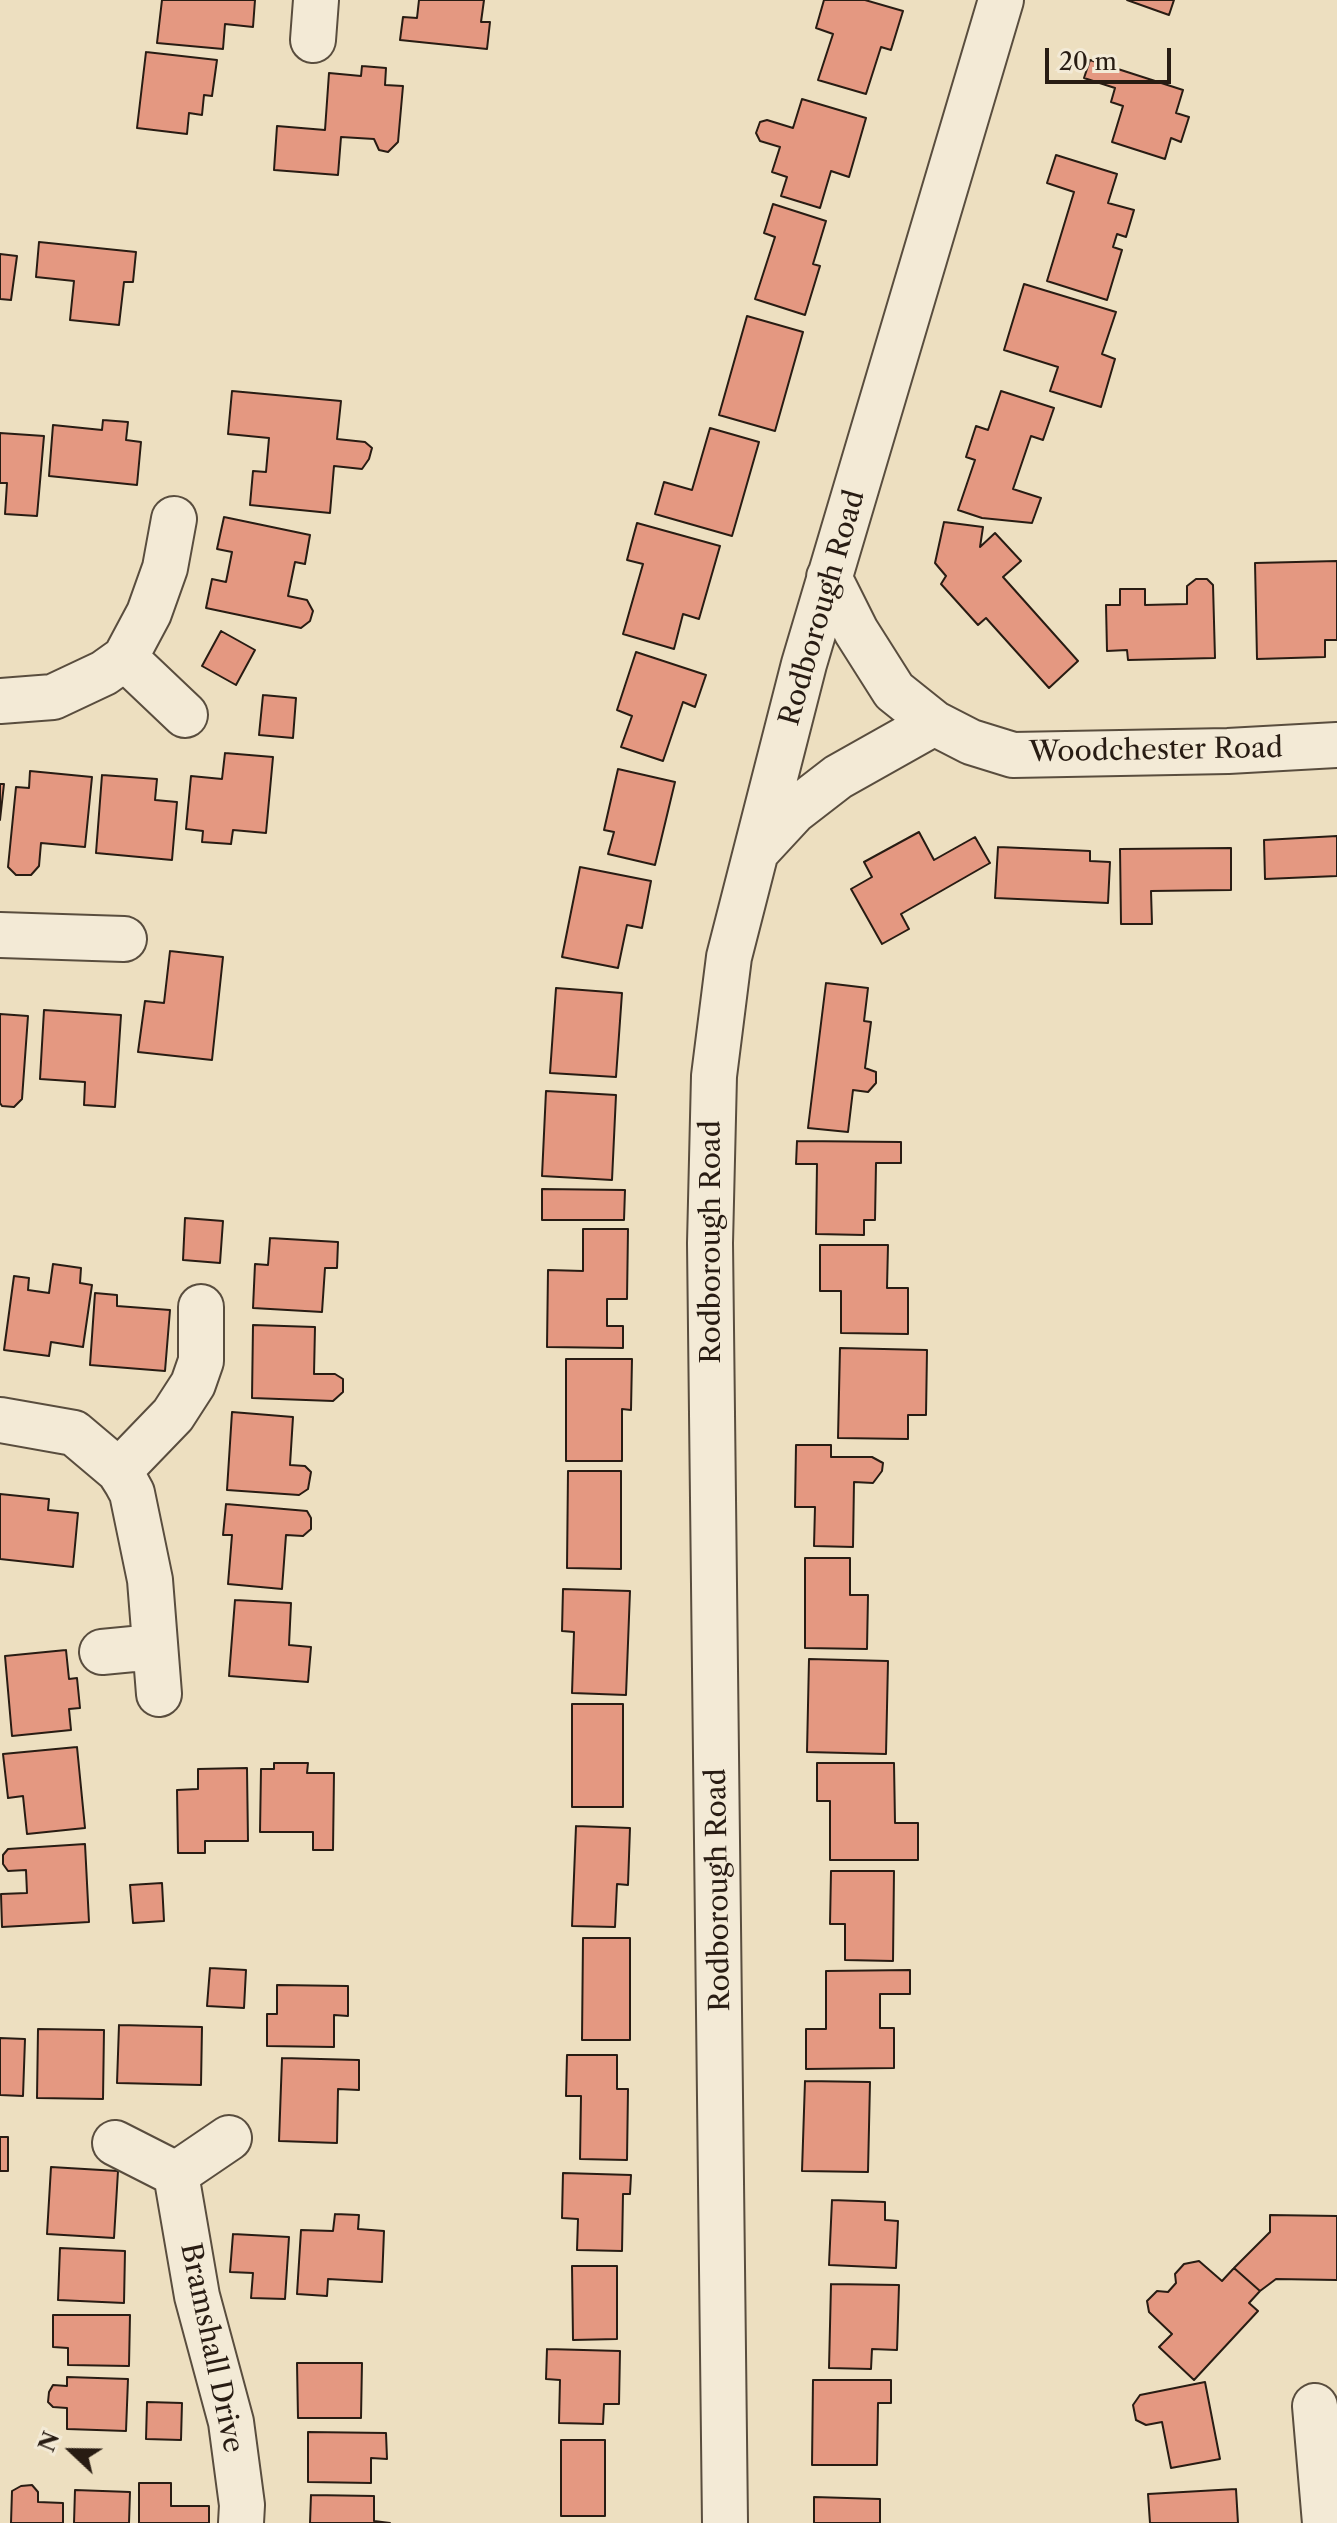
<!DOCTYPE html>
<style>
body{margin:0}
#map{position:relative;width:1337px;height:2523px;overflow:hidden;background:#eddfc0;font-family:"Libre Caslon Text",serif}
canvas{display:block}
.north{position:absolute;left:32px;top:2411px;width:80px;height:80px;-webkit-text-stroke:6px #f3ead6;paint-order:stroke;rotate:292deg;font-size:22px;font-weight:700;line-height:32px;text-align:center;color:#281c13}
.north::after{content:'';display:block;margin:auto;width:28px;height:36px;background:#281c13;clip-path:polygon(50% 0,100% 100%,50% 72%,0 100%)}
.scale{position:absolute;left:1045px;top:48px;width:126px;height:36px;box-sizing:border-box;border:4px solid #281c13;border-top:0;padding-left:10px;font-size:24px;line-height:28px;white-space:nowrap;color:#281c13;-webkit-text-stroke:6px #f3ead6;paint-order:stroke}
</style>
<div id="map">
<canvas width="1337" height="2523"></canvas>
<div class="north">N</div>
<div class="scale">20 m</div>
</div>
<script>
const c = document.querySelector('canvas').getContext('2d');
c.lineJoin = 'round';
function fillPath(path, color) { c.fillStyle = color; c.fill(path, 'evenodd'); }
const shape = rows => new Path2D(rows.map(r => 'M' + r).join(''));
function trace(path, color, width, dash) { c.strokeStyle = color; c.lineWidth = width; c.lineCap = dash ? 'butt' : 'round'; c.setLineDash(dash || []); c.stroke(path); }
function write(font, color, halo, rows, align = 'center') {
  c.font = font + ' "Libre Caslon Text",serif'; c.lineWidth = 8; c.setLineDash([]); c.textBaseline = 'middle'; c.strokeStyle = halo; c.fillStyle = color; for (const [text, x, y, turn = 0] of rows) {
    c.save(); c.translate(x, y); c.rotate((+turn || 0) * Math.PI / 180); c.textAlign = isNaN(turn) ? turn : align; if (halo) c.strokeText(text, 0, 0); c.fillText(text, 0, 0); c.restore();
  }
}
const building = shape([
 [162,0,255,0,253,27,225,24,223,49,157,43,162,0],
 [419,0,484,0,481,22,490,22,487,49,400,40,403,17,417,18,419,0],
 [824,0,865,0,903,11,891,50,881,47,866,94,818,80,833,34,816,28,824,0],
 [1127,0,1174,0,1169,15,1127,0],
 [146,52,217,60,212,96,204,95,202,115,189,113,187,134,137,128,146,52],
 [1090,60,1183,90,1176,113,1189,117,1181,142,1171,138,1165,159,1112,142,1123,106,1111,102,1115,88,1084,78,1090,60],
 [362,66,386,68,385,85,403,86,398,142,388,152,379,150,374,139,341,137,338,175,274,170,277,126,325,130,329,73,361,76,362,66],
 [802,99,866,118,849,177,831,171,820,208,781,196,787,177,772,172,780,147,760,141,756,133,760,122,767,120,793,128,802,99],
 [1056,155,1117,174,1108,203,1134,210,1126,237,1117,234,1113,247,1122,250,1107,300,1047,281,1074,192,1047,183,1056,155],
 [773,204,826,221,813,264,820,266,805,315,755,299,775,237,764,233,773,204],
 [39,242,136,252,133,282,124,282,119,325,70,320,74,281,36,277,39,242],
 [0,254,17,256,11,300,0,299,0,254],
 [1024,284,1116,312,1102,354,1115,359,1101,407,1050,391,1058,367,1004,350,1024,284],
 [747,316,803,332,775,431,719,415,747,316],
 [232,391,341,401,337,439,365,442,372,448,369,459,362,469,334,466,330,513,250,505,253,471,266,472,269,438,228,434,232,391],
 [1001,391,1054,408,1043,440,1031,436,1013,489,1041,498,1032,523,982,518,958,510,975,460,966,457,976,426,988,430,1001,391],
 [103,420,128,422,126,440,141,442,137,485,49,476,53,425,102,430,103,420],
 [710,428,759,442,732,536,655,514,664,482,692,490,710,428],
 [0,433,44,436,37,516,5,514,7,483,0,483,0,433],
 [224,517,310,535,305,564,295,562,288,596,307,600,313,611,310,621,301,628,206,608,212,579,226,582,232,552,217,549,224,517],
 [944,522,983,527,980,547,995,533,1021,561,1003,577,1078,661,1049,688,986,618,978,625,941,584,946,576,935,563,944,522],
 [637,523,720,546,699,619,683,614,674,649,623,634,643,564,627,560,637,523],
 [1337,561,1337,640,1325,640,1325,657,1257,659,1255,563,1337,561],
 [1196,579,1207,579,1213,585,1215,658,1128,660,1127,650,1107,651,1106,605,1120,605,1120,589,1145,589,1145,605,1187,604,1187,586,1196,579],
 [221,631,255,650,236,685,202,666,221,631],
 [636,652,706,675,695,707,683,702,663,761,621,747,632,716,617,710,636,652],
 [263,695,296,698,293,738,259,735,263,695],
 [225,753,273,757,266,833,233,830,231,844,202,842,203,831,186,829,191,776,222,779,225,753],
 [618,769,675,782,655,865,608,854,614,832,604,830,618,769],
 [30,771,92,777,85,847,41,843,39,866,31,875,16,875,8,867,16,787,29,788,30,771],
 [102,775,157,779,155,800,177,802,172,860,96,853,102,775],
 [0,784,4,784,0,820,0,784],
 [919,832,934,860,975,837,990,863,901,914,909,929,882,944,851,889,872,877,864,862,919,832],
 [1337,836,1337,876,1265,879,1264,840,1337,836],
 [998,847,1090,851,1090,861,1110,862,1108,903,995,898,998,847],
 [1231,848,1231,890,1151,891,1152,924,1121,924,1120,849,1231,848],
 [580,867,651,881,642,928,627,925,618,968,562,957,580,867],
 [170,951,223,957,212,1060,138,1052,145,1001,164,1003,170,951],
 [826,983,868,988,864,1021,871,1022,865,1068,876,1072,876,1083,868,1092,853,1090,848,1132,808,1128,826,983],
 [556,988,622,993,616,1077,550,1073,556,988],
 [44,1010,121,1015,115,1107,84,1105,85,1082,40,1079,44,1010],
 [0,1014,28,1016,22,1099,14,1107,2,1106,0,1103,0,1014],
 [546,1091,616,1095,612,1180,542,1176,546,1091],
 [797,1141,901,1142,901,1163,876,1163,875,1220,864,1220,864,1235,816,1234,817,1164,796,1164,797,1141],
 [542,1189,625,1190,624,1220,542,1220,542,1189],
 [185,1218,223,1221,220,1263,183,1260,185,1218],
 [583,1229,628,1229,627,1299,607,1299,607,1326,623,1326,623,1348,547,1347,548,1270,583,1271,583,1229],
 [270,1238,338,1242,337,1268,325,1268,322,1312,253,1308,255,1264,268,1265,270,1238],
 [820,1245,888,1245,887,1288,908,1288,908,1334,841,1333,841,1291,820,1291,820,1245],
 [53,1264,81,1268,80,1283,92,1285,83,1347,51,1342,49,1356,4,1350,14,1276,29,1278,28,1290,49,1293,53,1264],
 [95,1293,117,1295,117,1306,170,1310,165,1371,90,1365,95,1293],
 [253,1325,315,1327,314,1374,335,1374,343,1379,343,1392,333,1401,252,1398,253,1325],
 [840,1348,927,1350,926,1415,908,1415,908,1439,838,1438,840,1348],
 [566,1359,632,1359,631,1410,622,1409,622,1461,566,1461,566,1359],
 [232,1412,293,1417,290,1465,305,1466,311,1472,308,1489,299,1495,227,1490,232,1412],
 [796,1445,831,1445,831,1457,872,1457,883,1463,882,1471,873,1483,854,1482,853,1547,814,1546,815,1507,795,1507,796,1445],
 [568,1471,621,1471,621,1569,567,1568,568,1471],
 [0,1494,49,1499,48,1510,78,1513,73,1567,0,1559,0,1494],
 [226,1504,307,1511,311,1518,311,1529,303,1536,286,1535,282,1589,228,1584,232,1535,223,1535,226,1504],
 [805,1558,850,1558,850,1595,868,1595,867,1649,805,1648,805,1558],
 [563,1589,630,1591,626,1695,572,1693,574,1632,562,1631,563,1589],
 [235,1600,291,1603,289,1645,311,1647,308,1682,229,1676,235,1600],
 [66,1650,69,1679,77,1678,80,1708,69,1709,71,1730,12,1736,5,1656,66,1650],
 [809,1659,888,1661,886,1754,807,1752,809,1659],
 [572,1704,623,1704,623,1807,572,1807,572,1704],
 [77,1747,85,1828,27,1834,23,1796,8,1798,3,1754,77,1747],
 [274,1763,308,1763,307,1773,334,1773,333,1850,313,1850,313,1832,260,1832,261,1769,274,1769,274,1763],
 [817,1763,894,1763,895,1823,918,1823,918,1860,830,1860,830,1801,817,1801,817,1763],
 [247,1768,248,1841,205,1841,205,1853,178,1853,177,1790,198,1789,198,1769,247,1768],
 [576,1826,630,1828,628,1885,617,1884,615,1927,572,1926,576,1826],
 [85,1844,89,1922,2,1927,1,1894,27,1893,26,1870,8,1871,3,1864,3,1855,8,1849,85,1844],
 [831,1871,894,1871,893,1961,845,1960,845,1924,830,1924,831,1871],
 [162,1883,164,1921,133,1923,130,1885,162,1883],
 [583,1938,630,1938,630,2040,582,2040,583,1938],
 [210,1968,246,1970,244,2008,207,2006,210,1968],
 [910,1970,910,1994,880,1994,880,2028,894,2028,894,2068,806,2069,806,2029,826,2029,826,1971,910,1970],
 [277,1985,348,1986,348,2016,334,2015,334,2047,267,2046,267,2014,277,2014,277,1985],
 [119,2025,202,2027,201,2085,117,2083,119,2025],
 [38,2029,104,2030,103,2099,37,2098,38,2029],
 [0,2038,25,2039,23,2096,0,2095,0,2038],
 [567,2055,617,2055,617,2089,628,2089,627,2160,580,2159,581,2096,566,2096,567,2055],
 [282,2058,359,2060,359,2090,338,2089,337,2143,279,2141,282,2058],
 [805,2081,870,2082,868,2172,802,2171,805,2081],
 [0,2137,8,2137,8,2171,0,2171,0,2137],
 [51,2167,118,2171,114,2238,47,2234,51,2167],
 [563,2173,631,2175,630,2194,623,2194,622,2251,577,2250,578,2219,562,2218,563,2173],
 [832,2200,885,2202,885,2220,898,2221,896,2268,829,2265,832,2200],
 [335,2214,359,2215,358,2229,384,2231,382,2282,328,2279,327,2296,297,2294,301,2230,333,2231,335,2214],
 [1270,2215,1337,2216,1337,2280,1276,2279,1260,2291,1234,2268,1270,2232,1270,2215],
 [233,2234,289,2237,285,2299,251,2298,253,2273,230,2272,233,2234],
 [60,2248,125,2251,124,2303,58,2300,60,2248],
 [1199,2261,1222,2281,1234,2268,1260,2291,1249,2303,1258,2311,1194,2380,1159,2347,1172,2334,1149,2312,1147,2301,1157,2291,1168,2292,1176,2283,1175,2274,1184,2264,1199,2261],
 [572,2266,617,2266,617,2339,573,2340,572,2266],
 [831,2284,899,2285,897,2350,872,2349,871,2369,829,2368,831,2284],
 [53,2315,130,2315,129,2366,68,2365,68,2348,53,2347,53,2315],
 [547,2349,620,2351,619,2404,604,2404,603,2424,559,2423,560,2380,546,2379,547,2349],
 [297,2363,362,2363,361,2418,298,2418,297,2363],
 [67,2377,128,2379,126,2431,67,2429,67,2408,53,2407,48,2402,49,2392,53,2385,67,2386,67,2377],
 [813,2380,891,2380,891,2403,878,2403,877,2465,812,2465,813,2380],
 [1205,2382,1220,2459,1171,2468,1162,2422,1146,2425,1136,2420,1133,2405,1140,2395,1205,2382],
 [147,2402,182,2403,181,2440,146,2439,147,2402],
 [308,2432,386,2433,387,2459,371,2458,371,2483,308,2482,308,2432],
 [561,2440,605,2440,605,2516,561,2516,561,2440],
 [139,2483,171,2483,171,2506,209,2506,209,2523,139,2523,139,2483],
 [32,2485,38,2492,38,2502,63,2503,63,2523,11,2523,12,2491,21,2486,32,2485],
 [1236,2489,1238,2523,1150,2523,1148,2494,1236,2489],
 [75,2490,130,2492,129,2523,74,2523,75,2490],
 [311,2495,374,2496,374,2521,390,2523,310,2523,311,2495],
 [814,2497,880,2499,880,2523,814,2523,814,2497]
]);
const minor = shape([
 [313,40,316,0],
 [829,577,856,631,894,691,934,723,971,742,1013,755,1228,751,1337,745],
 [125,658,185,715],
 [0,701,53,697,104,673,125,658,149,613,165,568,174,519],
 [756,852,794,811,838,777,934,723],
 [0,935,124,939],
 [0,1420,74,1433,119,1471,126,1482,132,1493,150,1580,159,1694],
 [119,1471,173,1415,193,1384,201,1361,201,1307],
 [102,1652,154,1647],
 [115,2143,176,2174,229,2138],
 [176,2174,197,2296,231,2422,242,2505,241,2523],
 [1315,2406,1325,2523],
 [725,2523,710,1243,714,1076,729,957,804,664,1001,0]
]);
const streetNames = [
 ["Rodborough Road",823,608,-74],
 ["Woodchester Road",1156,751,-1],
 ["Rodborough Road",712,1242,-90],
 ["Rodborough Road",719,1890,-91],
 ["Bramshall Drive",211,2348,78]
];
fillPath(building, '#e49881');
trace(building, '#281c13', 2);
trace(minor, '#594d3e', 48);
trace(minor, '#f3ead6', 44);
write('28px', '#281c13', '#f3ead6', streetNames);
</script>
